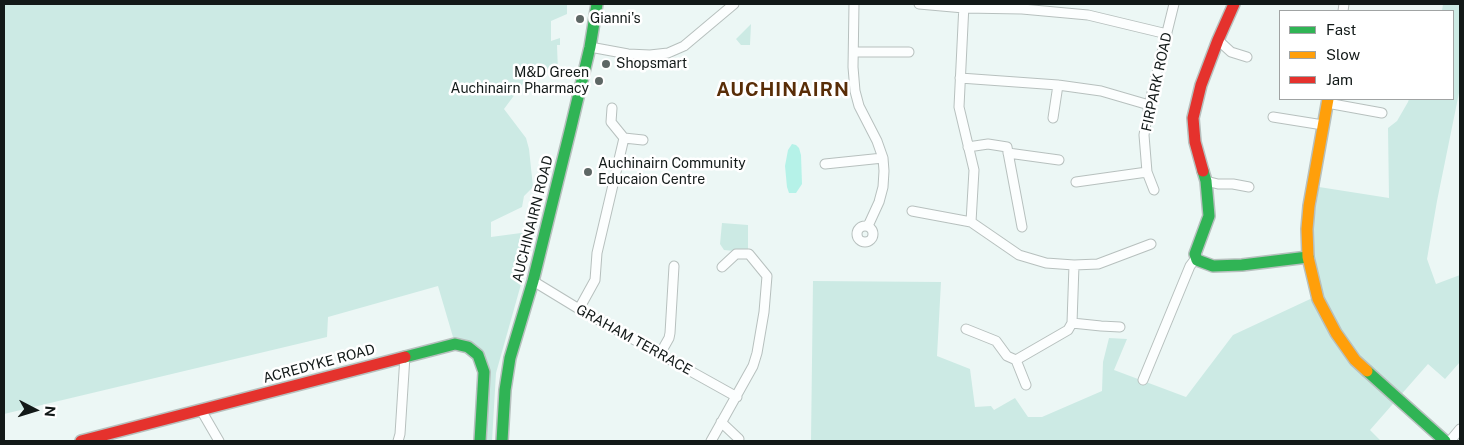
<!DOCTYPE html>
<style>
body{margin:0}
#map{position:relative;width:1464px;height:445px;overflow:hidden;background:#ecf7f5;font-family:"Public Sans",sans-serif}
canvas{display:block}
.frame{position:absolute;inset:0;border:5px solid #121918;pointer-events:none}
.legend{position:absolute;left:1279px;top:10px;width:175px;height:90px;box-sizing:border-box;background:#fff;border:1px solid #a0a3a3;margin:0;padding:6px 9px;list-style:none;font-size:15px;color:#121918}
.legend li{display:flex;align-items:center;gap:10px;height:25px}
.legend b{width:25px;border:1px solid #a0a3a3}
.north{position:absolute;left:10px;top:385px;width:50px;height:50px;-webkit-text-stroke:4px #fff;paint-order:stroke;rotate:95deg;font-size:14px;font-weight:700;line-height:20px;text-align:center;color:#121918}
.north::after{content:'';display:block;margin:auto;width:18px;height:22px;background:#121918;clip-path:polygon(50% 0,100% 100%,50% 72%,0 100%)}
</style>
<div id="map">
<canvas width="1464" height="445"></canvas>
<div class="frame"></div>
<ul class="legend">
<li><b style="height:6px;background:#30b455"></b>Fast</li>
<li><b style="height:6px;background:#ff9f0a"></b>Slow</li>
<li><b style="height:6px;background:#e5322d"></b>Jam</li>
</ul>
<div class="north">N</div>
</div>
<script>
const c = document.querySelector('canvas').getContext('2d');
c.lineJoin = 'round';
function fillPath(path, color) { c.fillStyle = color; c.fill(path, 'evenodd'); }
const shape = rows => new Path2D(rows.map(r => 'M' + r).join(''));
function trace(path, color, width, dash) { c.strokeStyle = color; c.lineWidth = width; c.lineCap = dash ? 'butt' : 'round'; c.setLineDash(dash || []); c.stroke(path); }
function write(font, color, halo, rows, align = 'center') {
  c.font = font + ' "Public Sans",sans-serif'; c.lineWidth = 5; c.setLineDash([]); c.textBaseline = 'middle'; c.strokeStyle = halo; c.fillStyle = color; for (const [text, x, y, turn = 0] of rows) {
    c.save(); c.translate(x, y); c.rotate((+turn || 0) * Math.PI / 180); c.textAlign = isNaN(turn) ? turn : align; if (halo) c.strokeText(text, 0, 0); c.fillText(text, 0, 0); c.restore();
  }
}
const green = shape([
 [4,4,567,4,567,14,551,21,551,41,560,38,560,45,557,45,558,72,530,74,504,109,526,138,529,149,533,187,524,196,522,207,491,222,491,237,536,231,496,373,492,441,487,441,489,371,470,342,453,337,438,286,328,317,327,337,4,414],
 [1443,4,1460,4,1460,88,1437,201,1427,259,1436,284,1460,275,1460,362,1445,379,1428,364,1370,430,1381,441,811,441,813,281,941,282,937,356,970,369,975,407,991,406,994,410,1015,398,1028,417,1042,417,1102,391,1103,362,1109,338,1127,339,1114,370,1186,397,1233,335,1321,294,1314,252,1314,219,1319,187,1389,198,1388,128,1397,121,1408,102,1409,99,1453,99,1453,11,1442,11],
 [751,24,750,45,741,45,736,39],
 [722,223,748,225,748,251,734,251,724,250,720,244]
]);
const water = shape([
 [792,144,796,145,799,148,801,155,802,184,796,193,789,193,787,187,785,166,788,150]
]);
const street = shape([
 [854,4,853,67,855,91,859,106,877,141,883,158,884,171,883,187,879,202,868,226],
 [919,4,964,8,1022,9,1088,15,1167,34],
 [964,4,959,107,974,170,971,222],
 [1343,11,1344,4],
 [1218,40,1231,52,1247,57],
 [590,47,628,54,650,55,668,53,684,46,734,4],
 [854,52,909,52],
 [960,78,1058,85,1101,91,1149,105],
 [1327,103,1382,113],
 [612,108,611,122,624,138],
 [1273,117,1323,125],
 [1053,118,1058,85],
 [968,147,988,144,1007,147,1022,227],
 [1008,153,1059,160],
 [825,164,883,158],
 [1206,181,1218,184,1233,184,1249,187],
 [1076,182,1147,172],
 [1154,190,1147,172,1144,135,1149,105,1174,4],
 [912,211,971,222,1019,255,1046,263,1074,265,1098,264,1151,244],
 '857 234a8 8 0 1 1 16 0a8 8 0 1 1-16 0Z',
 [533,281,579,309,737,397],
 [579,309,595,280,597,253,624,138,643,140],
 [1072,323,1101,326,1120,327],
 [966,329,996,341,1007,356,1016,360,1026,385],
 [660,354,669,338,670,333,674,266],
 [1016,360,1068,330,1072,323,1074,265],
 [1143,380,1190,266,1196,258],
 [201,410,219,441],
 [721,422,739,439],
 [398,441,400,434,405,356],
 [711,441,753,366,757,353,764,312,767,276,749,254,736,254,722,267],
 [1450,441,1460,429]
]);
const fast = shape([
 [1203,171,1206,181,1209,216,1195,254,1197,260,1213,266,1242,265,1308,257],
 [405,357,455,344,468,347,478,355,484,372,480,441],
 [1367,371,1445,441],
 [502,441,505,390,510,358,533,281,571,127,590,47,597,4]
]);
const slow = shape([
 [1328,99,1309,206,1307,229,1308,257,1318,299,1336,333,1355,360,1367,371]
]);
const jam = shape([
 [1203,171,1195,142,1193,118,1201,85,1218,40,1234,4],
 [81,441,405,357]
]);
const markers = [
 [580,19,5,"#5e6765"],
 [606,64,5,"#5e6765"],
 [599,81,5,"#5e6765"],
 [588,172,5,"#5e6765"]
];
const poiNames = [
 ["Gianni's",590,19],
 ["Shopsmart",616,64],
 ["M&D Green",589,73,"right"],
 ["Auchinairn Pharmacy",589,89,"right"],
 ["Auchinairn Community",598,164],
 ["Educaion Centre",598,180]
];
const streetNames = [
 ["FIRPARK ROAD",1157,82,-78],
 ["AUCHINAIRN ROAD",533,219,-76],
 ["GRAHAM TERRACE",634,340,29],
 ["ACREDYKE ROAD",319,364,-15]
];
const districtNames = [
 ["AUCHINAIRN",783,90]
];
fillPath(green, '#cceae4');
fillPath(water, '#b5f2e8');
trace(street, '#b7c0be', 11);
trace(fast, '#b7c0be', 14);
trace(slow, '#b7c0be', 14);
trace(jam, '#b7c0be', 14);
trace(street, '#fcfefe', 9);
trace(fast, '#30b455', 11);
trace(slow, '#ff9f0a', 11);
trace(jam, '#e5322d', 11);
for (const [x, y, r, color] of markers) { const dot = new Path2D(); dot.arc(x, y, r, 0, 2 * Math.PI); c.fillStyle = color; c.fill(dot); trace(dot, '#fff', 2); }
write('14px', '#121918', '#fff', poiNames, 'left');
write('14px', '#121918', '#fff', streetNames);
c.letterSpacing = '1px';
write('bold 19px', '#592d07', '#fff', districtNames);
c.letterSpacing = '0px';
</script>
